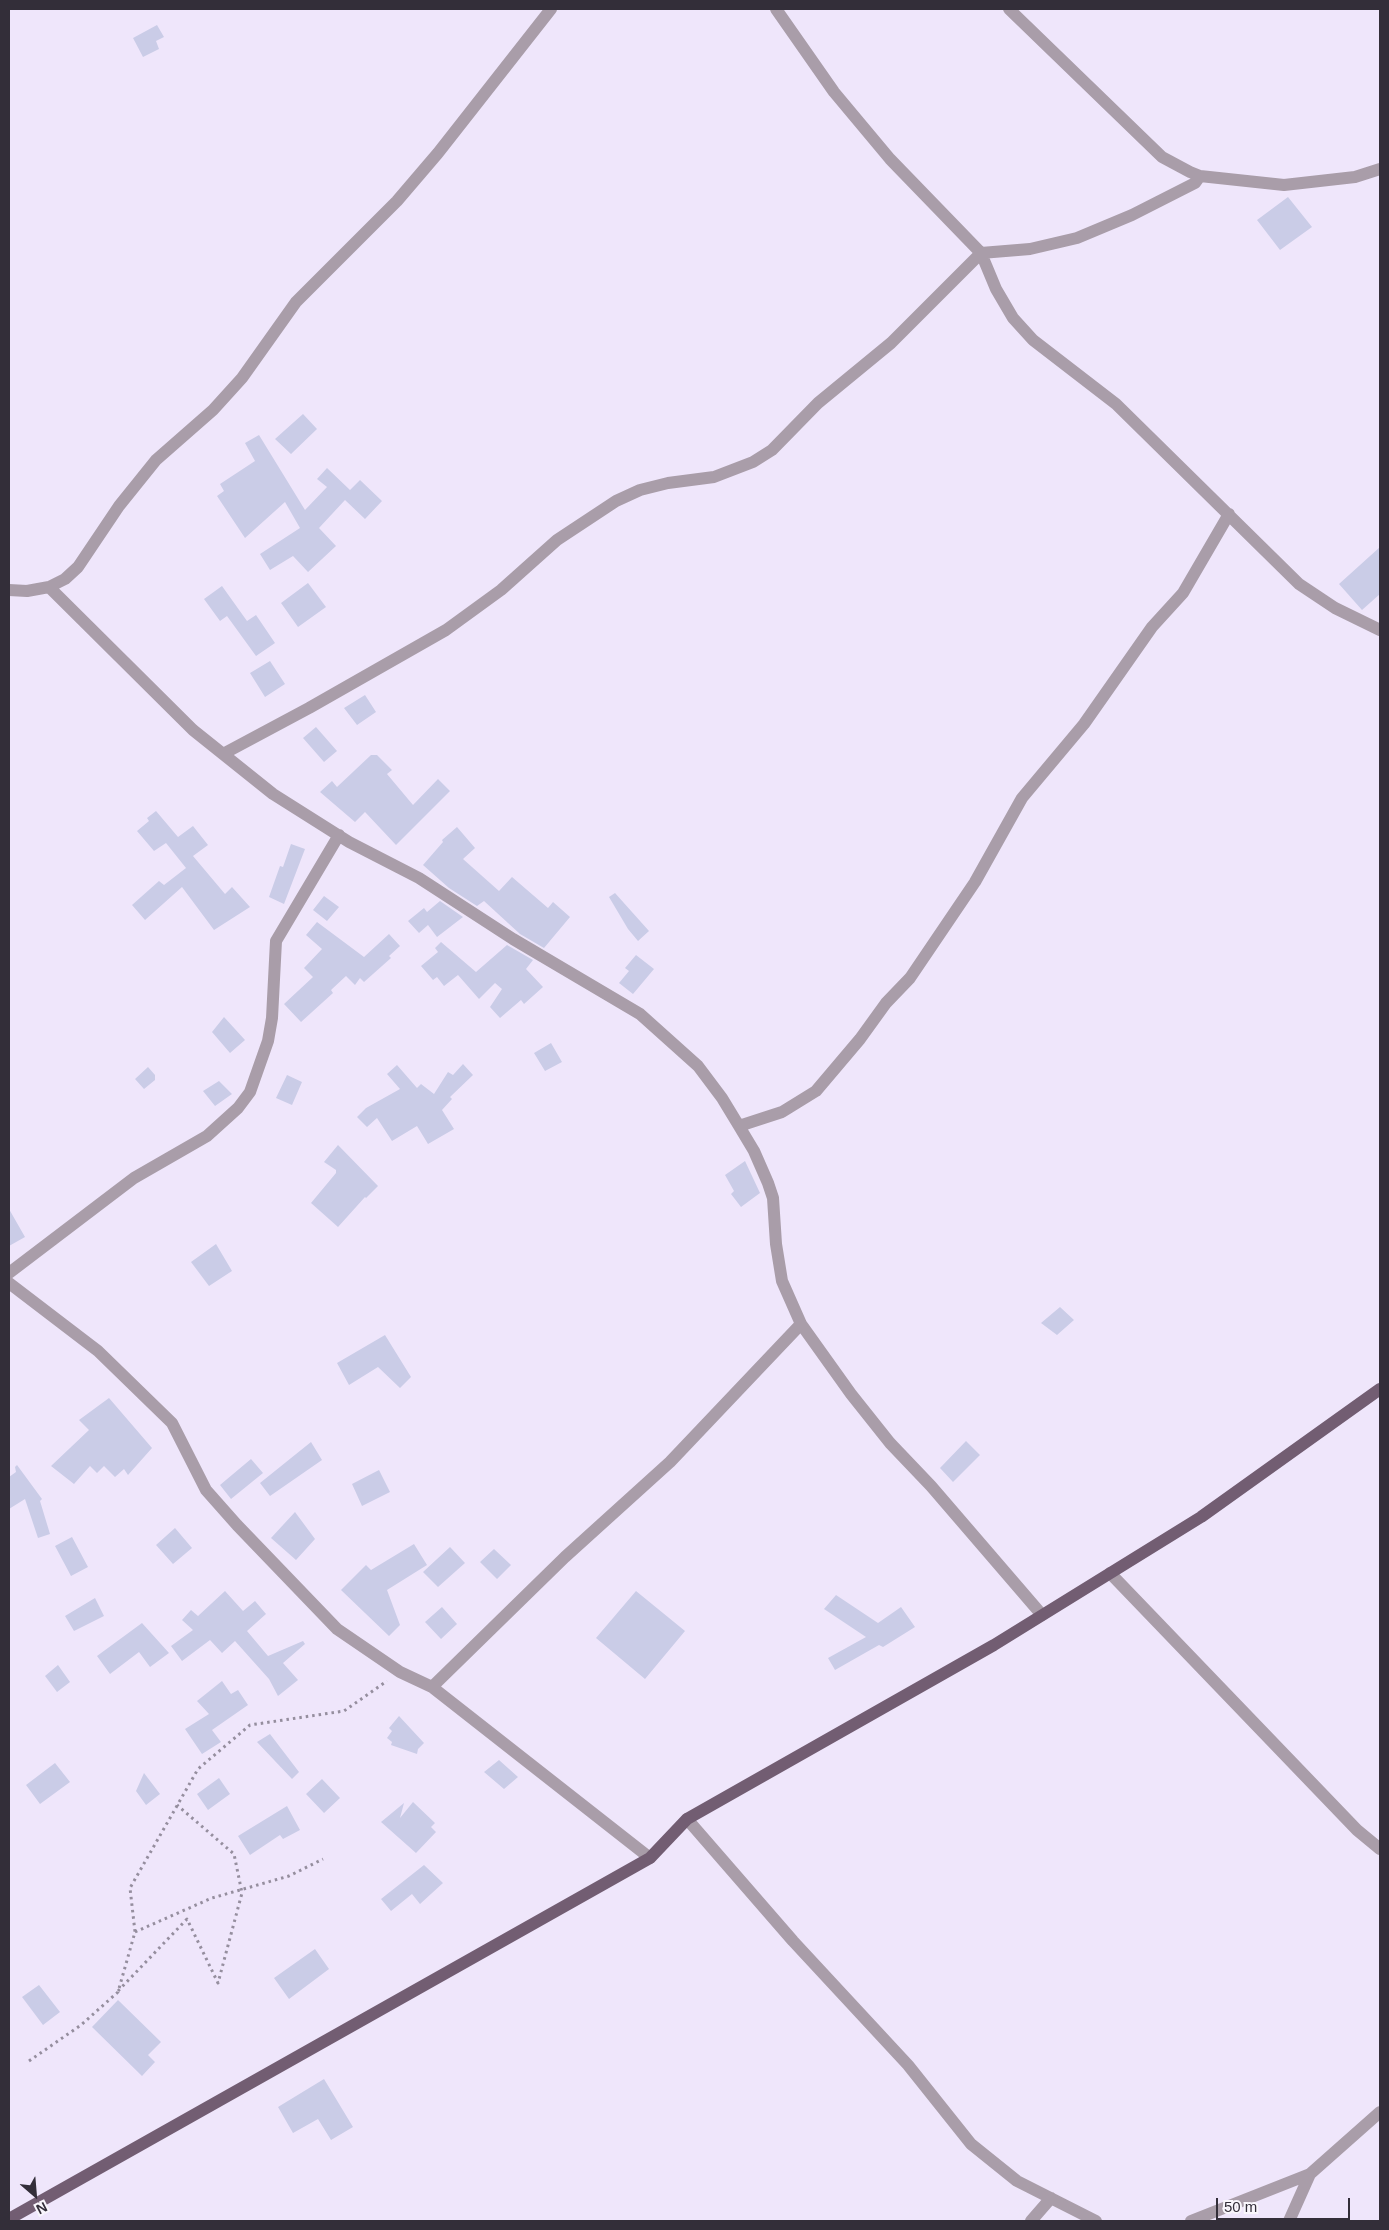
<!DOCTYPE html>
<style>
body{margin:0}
#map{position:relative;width:1389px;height:2230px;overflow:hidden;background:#efe6fb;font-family:Helvetica,sans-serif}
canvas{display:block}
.frame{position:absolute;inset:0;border:10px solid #332e39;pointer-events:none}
.north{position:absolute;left:10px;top:2170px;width:50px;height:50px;-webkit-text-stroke:4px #f9f6fc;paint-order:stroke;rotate:153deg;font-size:14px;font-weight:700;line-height:20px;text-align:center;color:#332e39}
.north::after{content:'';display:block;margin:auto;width:18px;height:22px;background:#332e39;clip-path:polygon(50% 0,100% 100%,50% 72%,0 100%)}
.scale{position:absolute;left:1216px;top:2198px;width:134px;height:22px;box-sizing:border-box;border:2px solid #332e39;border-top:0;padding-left:6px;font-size:15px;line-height:18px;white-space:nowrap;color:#332e39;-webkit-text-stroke:4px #f9f6fc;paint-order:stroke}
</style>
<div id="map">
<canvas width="1389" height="2230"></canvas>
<div class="frame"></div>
<div class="north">N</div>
<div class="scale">50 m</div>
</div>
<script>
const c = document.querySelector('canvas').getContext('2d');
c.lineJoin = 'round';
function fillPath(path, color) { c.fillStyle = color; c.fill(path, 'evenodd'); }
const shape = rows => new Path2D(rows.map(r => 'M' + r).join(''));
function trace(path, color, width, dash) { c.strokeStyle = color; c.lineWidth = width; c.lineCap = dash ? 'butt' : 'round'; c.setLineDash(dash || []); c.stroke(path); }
const building = shape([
 [157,25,164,37,156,41,159,49,143,57,133,38],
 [1288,197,1312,227,1280,250,1257,220],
 [303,414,317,429,291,454,275,439],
 [259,435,305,510,327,487,317,479,327,468,350,490,360,480,382,501,365,519,345,500,319,528,336,546,308,572,293,556,270,570,260,554,300,528,285,502,245,538,217,496,224,491,220,484,255,461,245,443],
 [1380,547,1380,594,1362,610,1339,584],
 [308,583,326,607,298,627,281,603],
 [222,586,247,621,256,615,275,643,256,656,227,616,220,621,204,599],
 [270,661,285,684,265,697,250,673],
 [365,695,376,712,357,725,344,708],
 [316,727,337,751,324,762,303,738],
 [371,755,377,755,392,770,387,774,413,805,438,779,450,791,396,845,365,812,355,822,320,792,332,781,337,787],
 [156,811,178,837,193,826,208,845,193,856,225,894,232,887,250,907,214,930,182,887,145,920,132,905,159,881,164,885,186,868,166,843,154,851,137,831,149,821,147,818],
 [457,827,475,848,463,859,499,891,512,877,548,908,553,902,570,917,544,948,520,934,484,901,477,906,449,888,423,865,443,842,442,840],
 [291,844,305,849,284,904,269,897,280,866,283,867],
 [615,893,649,931,638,941,628,929,609,897],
 [324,896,339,907,327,921,313,910],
 [440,901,463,917,437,937,428,925,419,933,408,921,424,908,427,912],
 [317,922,364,957,389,934,400,946,389,956,391,958,364,982,360,978,355,985,346,976,331,990,333,993,301,1022,284,1004,313,977,304,968,322,949,306,935],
 [441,942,476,972,507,945,533,960,526,969,543,987,524,1004,521,1000,500,1018,490,1007,502,989,495,983,479,999,458,975,444,986,437,977,433,980,421,966,438,952,435,948],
 [636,955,654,969,633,994,619,983,629,971,625,968],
 [224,1017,245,1040,230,1053,212,1032],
 [551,1043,562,1062,545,1071,534,1053],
 [463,1064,473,1075,450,1097,452,1099,442,1110,454,1129,428,1144,417,1126,392,1141,377,1118,367,1127,357,1117,366,1108,400,1089,387,1074,397,1065,417,1088,421,1084,434,1094,448,1072,453,1075],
 [148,1067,155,1075,155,1080,144,1089,135,1079],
 [287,1075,302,1082,292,1105,276,1098],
 [219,1081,232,1094,215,1106,203,1091],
 [338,1145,378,1186,366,1198,365,1197,338,1227,311,1203,336,1173,336,1170,324,1162],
 [745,1161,760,1193,741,1207,731,1194,734,1191,725,1175],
 [9,1209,25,1237,9,1246],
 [216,1244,232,1271,209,1286,191,1262],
 [1060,1307,1074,1320,1057,1335,1041,1323],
 [385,1335,411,1377,400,1388,378,1367,349,1385,337,1363],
 [109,1398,152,1448,128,1475,124,1469,115,1477,104,1466,97,1473,90,1466,74,1484,51,1466,89,1430,79,1420],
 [966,1441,980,1455,953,1482,940,1468],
 [311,1442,322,1460,270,1496,260,1483],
 [251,1459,263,1473,231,1499,220,1485],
 [17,1465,42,1499,40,1501,50,1534,38,1538,25,1499,9,1509,9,1477,16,1472,15,1467],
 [379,1470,390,1492,362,1506,352,1484],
 [295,1512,315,1539,296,1560,271,1538],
 [175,1528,192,1548,173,1564,156,1545],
 [72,1537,88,1567,71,1576,55,1546],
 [414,1544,427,1565,387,1590,400,1625,389,1636,341,1590,366,1565,371,1570],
 [450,1547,465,1563,438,1587,423,1572],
 [494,1549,511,1565,497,1579,480,1562],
 [225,1591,243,1611,255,1601,266,1614,247,1631,268,1656,303,1641,305,1644,283,1663,298,1680,278,1696,269,1679,235,1641,222,1653,210,1640,182,1661,171,1646,193,1630,182,1620,191,1610,198,1616],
 [636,1591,685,1631,645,1679,596,1638],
 [836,1595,878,1623,901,1607,915,1627,883,1647,879,1645,835,1670,828,1658,866,1637,824,1609],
 [95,1598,104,1616,74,1631,65,1616],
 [442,1607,457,1624,441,1639,425,1622],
 [142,1623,169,1653,150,1667,139,1652,110,1674,97,1656],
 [58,1665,70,1682,57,1692,45,1676],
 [222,1681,231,1694,238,1690,248,1705,212,1730,221,1742,202,1754,185,1729,209,1714,197,1701],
 [399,1716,424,1743,418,1749,417,1754,391,1745,392,1742,387,1738,392,1731,389,1728],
 [270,1734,299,1772,292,1779,257,1742],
 [499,1760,518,1777,504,1789,484,1772],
 [55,1763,70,1782,40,1804,26,1785],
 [144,1773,160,1794,146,1805,136,1791],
 [219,1778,230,1794,208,1810,197,1794],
 [322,1779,340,1798,324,1813,306,1794],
 [413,1802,435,1823,431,1827,436,1832,416,1853,381,1822,404,1803,400,1818],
 [287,1806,300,1830,283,1839,280,1835,250,1855,238,1836],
 [424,1865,443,1883,420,1904,412,1894,391,1911,381,1899],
 [315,1949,329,1969,289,1999,274,1978],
 [39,1985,60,2012,43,2025,22,1997],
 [118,2000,161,2042,148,2055,155,2062,142,2076,92,2027],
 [324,2079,353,2127,331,2140,318,2119,293,2133,278,2107]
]);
const path = shape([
 [135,1932,212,1898,289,1876,323,1859],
 [118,1991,187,1919,218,1983,242,1893,234,1854,177,1805],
 [29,2061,81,2025,118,1992,135,1932,130,1888,198,1769,250,1725,344,1711,387,1681]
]);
const minor = shape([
 [776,9,834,92,890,159,981,253,996,289,1013,318,1033,340,1116,404,1299,584,1335,608,1380,630],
 [1009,9,1162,157,1190,172,1200,176,1284,185,1355,177,1380,169],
 [49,587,193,730,273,794,349,842,419,878,513,939,640,1014,698,1066,722,1098,739,1126,754,1151,768,1183,773,1198,776,1244,782,1281,801,1324,851,1394,890,1443,931,1486,1042,1615],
 [9,590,27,591,49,587,65,579,78,567,119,506,156,460,213,410,242,378,296,302,397,201,438,153,551,9],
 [223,754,309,708,446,630,501,590,557,540,616,501,640,490,668,483,714,477,753,462,772,450,818,403,891,343,981,253,1030,249,1077,238,1132,215,1195,183,1200,176],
 [739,1126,782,1112,816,1091,860,1039,886,1003,910,978,975,882,1022,798,1084,724,1152,627,1183,593,1229,514],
 [9,1273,134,1178,207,1136,238,1108,250,1092,268,1041,272,1018,276,941,339,835],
 [9,1283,98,1351,172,1423,206,1490,237,1525,337,1629,400,1672,432,1687,650,1858],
 [1110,1573,1357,1830,1380,1849],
 [432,1687,565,1557,670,1462,801,1324],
 [687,1819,793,1941,908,2065,971,2144,1017,2181,1096,2221],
 [1031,2221,1051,2198],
 [1191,2221,1310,2174,1380,2112],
 [1289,2221,1310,2174]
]);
const major = shape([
 [9,2219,650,1858,687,1819,994,1645,1201,1517,1380,1389]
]);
fillPath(building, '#cacce7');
trace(path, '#958e9e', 3, [2.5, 4]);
trace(minor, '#a99da9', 12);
trace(major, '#725d72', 12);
</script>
